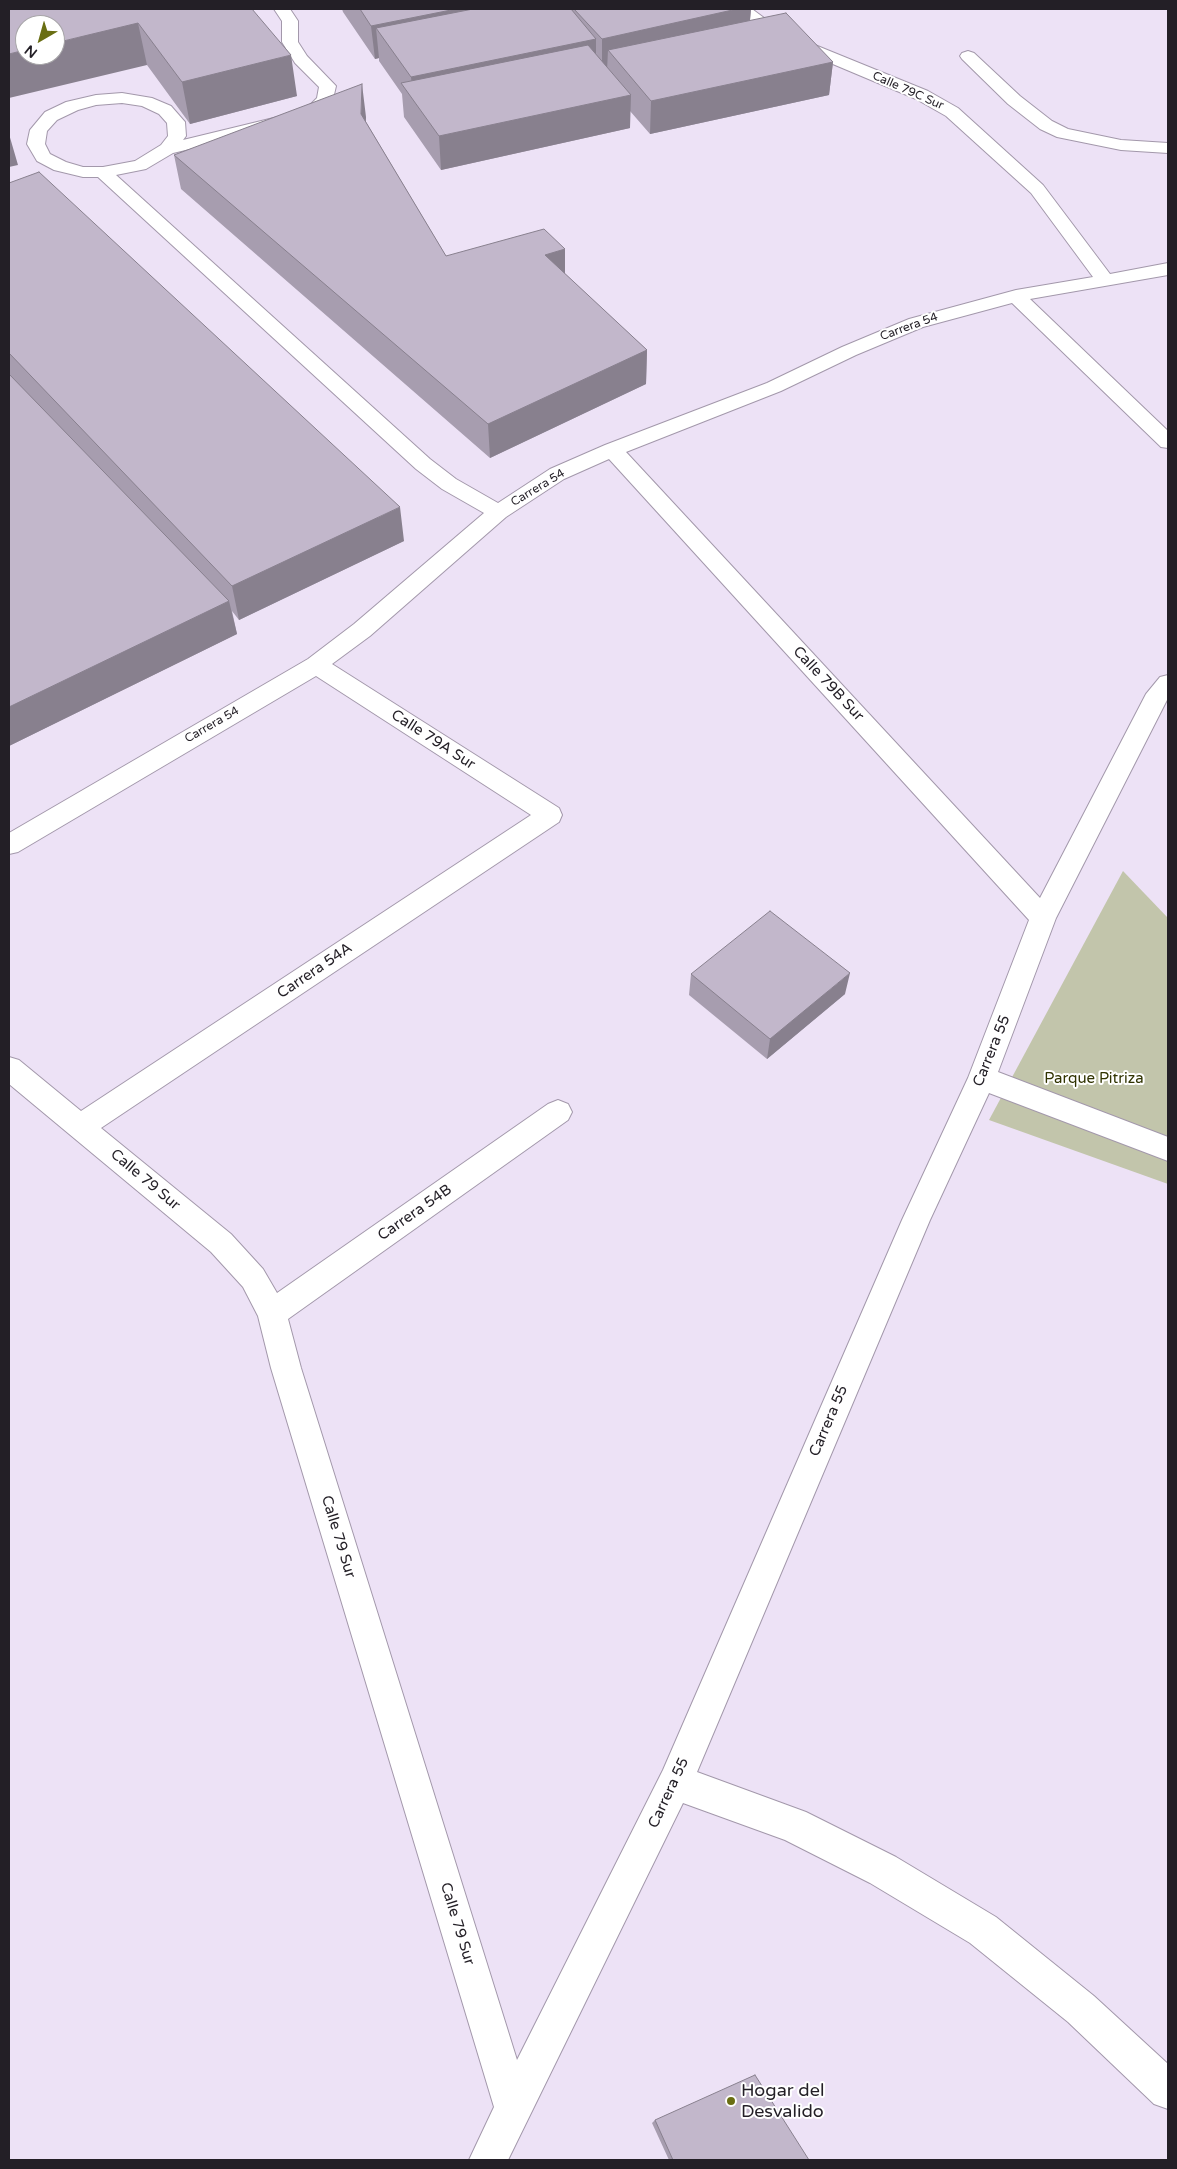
<!DOCTYPE html>
<style>
body{margin:0}
#map{position:relative;width:1177px;height:2169px;overflow:hidden;background:#ede2f6;font-family:"Varela Round",sans-serif}
canvas{display:block}
.frame{position:absolute;inset:0;border:10px solid #231f26;pointer-events:none}
.north{position:absolute;left:15px;top:15px;width:50px;height:50px;box-sizing:border-box;background:#fff;border:1px solid #a7a5a8;border-radius:50%;rotate:218deg;font-size:14px;font-weight:700;line-height:20px;text-align:center;color:#231f26}
.north::after{content:'';display:block;margin:auto;width:18px;height:22px;background:#696e13;clip-path:polygon(50% 0,100% 100%,50% 72%,0 100%)}
</style>
<div id="map">
<canvas width="1177" height="2169"></canvas>
<div class="frame"></div>
<div class="north">N</div>
</div>
<script>
const c = document.querySelector('canvas').getContext('2d');
c.lineJoin = 'round';
function fillPath(path, color) { c.fillStyle = color; c.fill(path, 'evenodd'); }
const shape = rows => new Path2D(rows.map(r => 'M' + r).join(''));
function trace(path, color, width, dash) { c.strokeStyle = color; c.lineWidth = width; c.lineCap = dash ? 'butt' : 'round'; c.setLineDash(dash || []); c.stroke(path); }
function write(font, color, halo, rows, align = 'center') {
  c.font = font + ' "Varela Round",sans-serif'; c.lineWidth = 4; c.setLineDash([]); c.textBaseline = 'middle'; c.strokeStyle = halo; c.fillStyle = color; for (const [text, x, y, turn = 0] of rows) {
    c.save(); c.translate(x, y); c.rotate((+turn || 0) * Math.PI / 180); c.textAlign = isNaN(turn) ? turn : align; if (halo) c.strokeText(text, 0, 0); c.fillText(text, 0, 0); c.restore();
  }
}
const green = shape([
 [1123,871,1168,918,1168,1184,989,1120]
]);
const minor = shape([
 [274,9,290,9,298,21,298,42,307,56,336,86,333,99,321,114,298,123,173,153,146,169,116,175,430,459,456,479,498,503,550,469,605,445,767,383,842,347,909,319,1016,290,1093,277,1031,193,946,116,916,99,771,38,734,9,752,9,783,32,928,91,958,108,1043,185,1110,274,1168,263,1168,275,1030,299,1168,431,1168,448,1161,447,1012,303,923,327,856,355,781,391,626,452,1040,898,1146,694,1160,677,1168,675,1168,698,1056,918,998,1072,1168,1137,1168,1161,989,1093,930,1220,697,1772,806,1812,896,1857,996,1917,1094,1996,1168,2064,1168,2109,1154,2104,1068,2022,970,1943,870,1883,785,1840,683,1803,508,2160,469,2160,494,2107,271,1368,258,1316,243,1287,211,1252,9,1084,9,1057,19,1060,81,1111,531,815,316,676,18,852,9,854,9,833,308,659,354,624,484,513,442,489,416,469,98,177,83,177,54,170,37,161,27,144,30,130,45,112,66,102,96,95,122,93,152,98,171,106,185,122,186,136,183,140,286,115,309,106,317,98,319,87,295,63,282,42,282,21,274,9],
 [122,103,142,106,159,114,167,123,168,136,161,145,135,161,103,167,83,167,66,162,50,154,45,144,47,131,57,120,78,110,96,105,122,103],
 [609,459,1029,920,968,1078,902,1220,663,1770,517,2060,301,1368,288,1319,568,1120,572,1112,568,1104,558,1100,548,1104,277,1293,263,1269,231,1234,101,1128,559,822,562,815,559,808,332,664,370,636,506,517,564,479,609,459],
 [968,51,974,53,1020,96,1052,121,1068,129,1121,140,1168,143,1168,153,1121,150,1057,137,1040,129,1008,104,962,59,960,56,962,53,968,51]
]);
const wall = shape([
 [9,9,252,9,297,96,190,124,147,65],
 [342,9,751,9,750,21,833,62,829,95,650,134,630,111,630,128,441,170,404,117,402,94,379,61,379,58,375,59,343,12],
 [366,117,366,122,446,256,565,249,565,274,647,350,646,384,490,458,181,189,174,155],
 [9,183,404,541,239,620,232,611,237,634,9,746],
 [691,974,845,994,767,1059,689,995],
 [655,2120,809,2160,669,2160,652,2123]
]);
const shadedWall = shape([
 [456,9,552,9,376,28,379,58,375,59,371,26],
 [737,9,751,9,748,39,608,50,607,71,602,72,602,39],
 [138,23,147,65,9,98,9,54,25,50,25,55,55,55,55,43],
 [596,39,596,72,413,99,411,77],
 [291,55,297,96,190,124,182,82],
 [833,62,829,95,650,134,651,101],
 [362,84,366,117,364,147,361,114],
 [631,95,630,128,441,170,439,136],
 [9,134,18,165,9,167],
 [565,249,565,283,545,255],
 [647,350,646,384,490,458,488,424],
 [400,507,404,541,239,620,232,586],
 [229,601,237,634,9,746,9,707],
 [850,973,845,994,767,1059,770,1039]
]);
const building = shape([
 [9,9,252,9,291,55,182,82,138,23,55,43,55,25,25,25,25,50,9,54,9,9],
 [360,9,456,9,371,26,360,9],
 [473,9,571,9,596,39,411,77,376,28,473,9],
 [574,9,737,9,602,39,574,9],
 [786,13,833,62,651,101,608,50,786,13],
 [588,45,631,95,439,136,401,83,588,45],
 [362,84,361,114,446,256,544,229,565,249,545,255,647,350,488,424,174,155,362,84],
 [39,172,400,507,232,586,9,353,9,183,39,172],
 [9,374,229,601,9,707,9,374],
 [770,911,850,973,770,1039,691,974,770,911],
 [755,2075,809,2160,673,2160,655,2120,755,2075]
]);
const markers = [
 [731,2101,5,"#696e13"]
];
const farStreetnames = [
 ["Calle 79C Sur",908,91,24],
 ["Carrera 54",909,327,-20],
 ["Carrera 54",538,488,-31],
 ["Carrera 54",212,725,-30]
];
const streetNames = [
 ["Calle 79B Sur",828,684,47],
 ["Calle 79A Sur",433,740,33],
 ["Carrera 54A",315,971,-34],
 ["Carrera 55",992,1051,-68],
 ["Calle 79 Sur",145,1180,40],
 ["Carrera 54B",415,1213,-35],
 ["Carrera 55",829,1421,-67],
 ["Calle 79 Sur",338,1537,73],
 ["Carrera 55",669,1793,-65],
 ["Calle 79 Sur",457,1924,73]
];
const parkNames = [
 ["Parque Pitriza",1094,1079]
];
const nearPoinames = [
 ["Hogar del",741,2091],
 ["Desvalido",741,2112]
];
fillPath(green, '#c2c5ab');
trace(minor, '#a398ab', 2);
fillPath(minor, '#fff');
fillPath(wall, '#a79daf');
fillPath(shadedWall, '#88808e');
fillPath(building, '#c2b7cb');
trace(building, '#88808e', 1);
for (const [x, y, r, color] of markers) { const dot = new Path2D(); dot.arc(x, y, r, 0, 2 * Math.PI); c.fillStyle = color; c.fill(dot); trace(dot, '#fff', 2); }
write('12px', '#231f26', '#fff', farStreetnames);
write('15px', '#231f26', '#fff', streetNames);
write('15px', '#303300', '#fff', parkNames);
write('18px', '#231f26', '#fff', nearPoinames, 'left');
</script>
